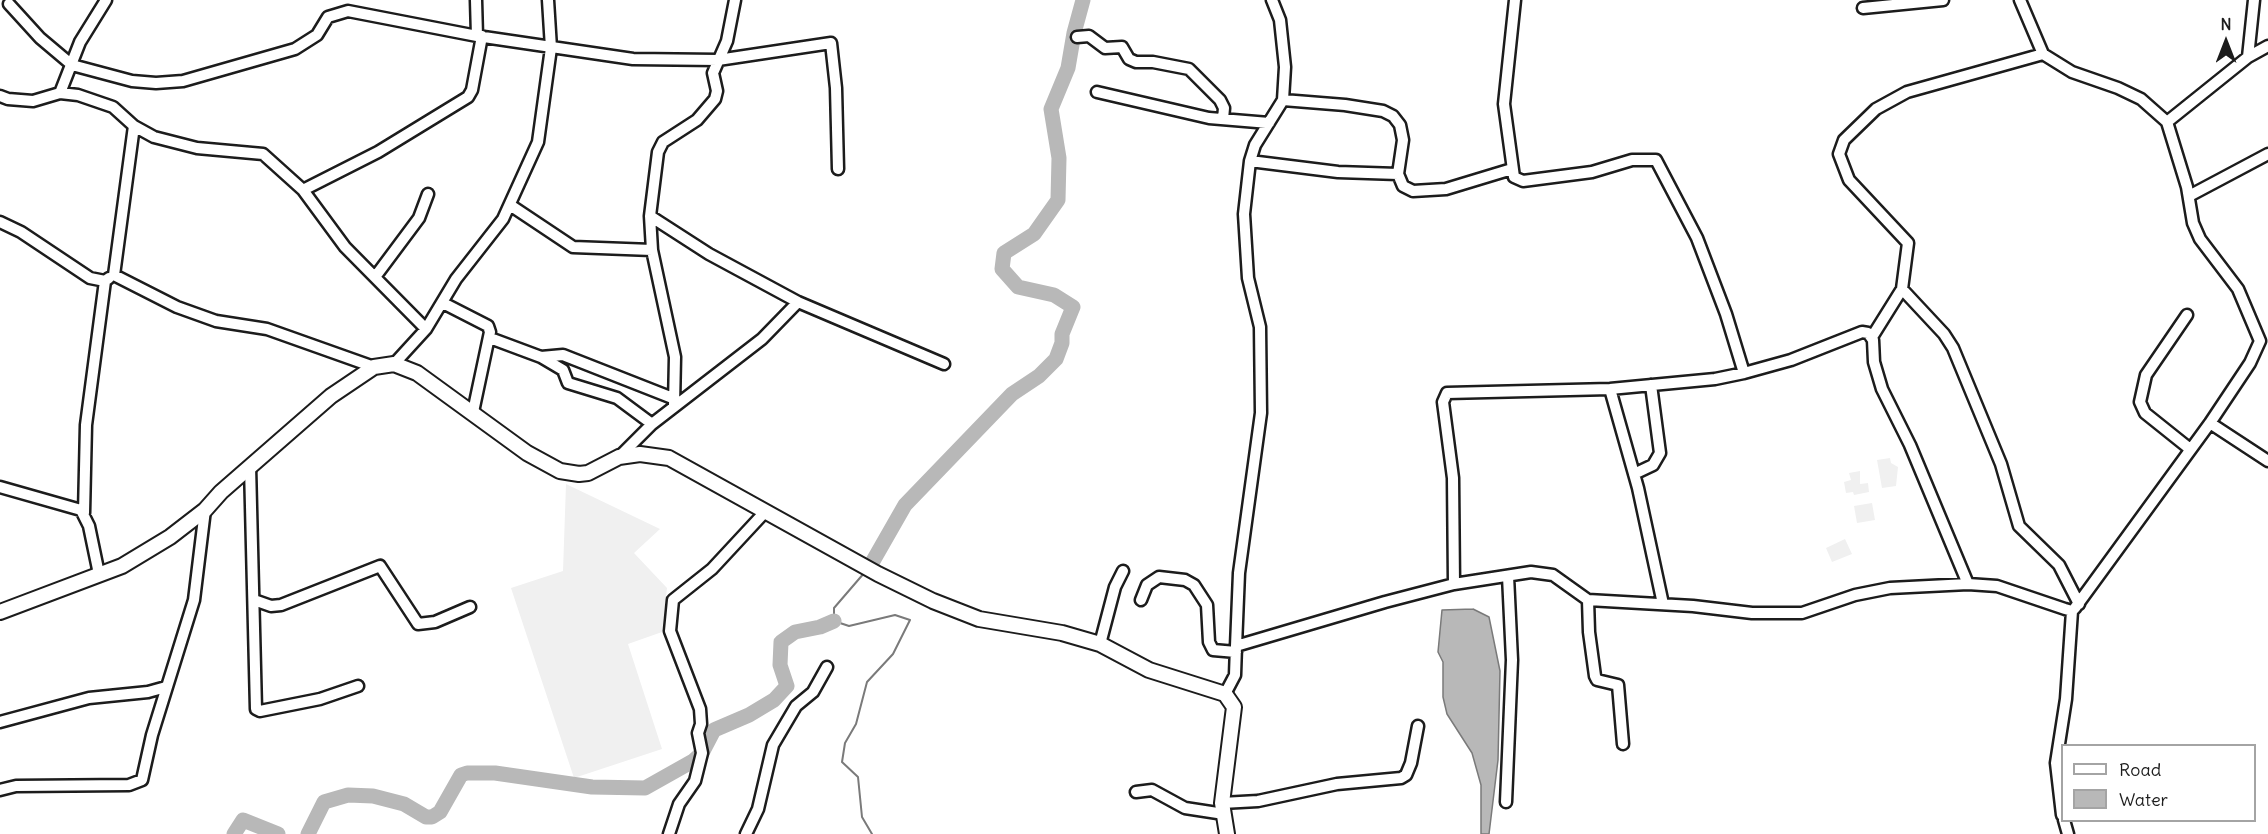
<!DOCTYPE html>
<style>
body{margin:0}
#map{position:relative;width:2268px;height:834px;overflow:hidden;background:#fff;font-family:Delius,sans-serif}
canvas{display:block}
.legend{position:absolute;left:2061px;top:744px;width:195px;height:78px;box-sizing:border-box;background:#fff;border:2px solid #a4a4a4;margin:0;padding:8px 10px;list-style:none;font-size:18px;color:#1c1c1c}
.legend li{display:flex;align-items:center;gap:12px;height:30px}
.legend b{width:30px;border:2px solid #a4a4a4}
.north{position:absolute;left:2196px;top:12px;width:60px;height:60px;-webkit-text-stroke:4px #fff;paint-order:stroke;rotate:0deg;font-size:16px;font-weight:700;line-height:24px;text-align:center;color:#1c1c1c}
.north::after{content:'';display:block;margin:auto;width:21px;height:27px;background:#1c1c1c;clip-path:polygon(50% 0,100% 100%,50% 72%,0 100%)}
</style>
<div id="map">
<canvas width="2268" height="834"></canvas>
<ul class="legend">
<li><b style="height:8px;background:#fff"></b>Road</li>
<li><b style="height:16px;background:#b8b8b8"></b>Water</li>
</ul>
<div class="north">N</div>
</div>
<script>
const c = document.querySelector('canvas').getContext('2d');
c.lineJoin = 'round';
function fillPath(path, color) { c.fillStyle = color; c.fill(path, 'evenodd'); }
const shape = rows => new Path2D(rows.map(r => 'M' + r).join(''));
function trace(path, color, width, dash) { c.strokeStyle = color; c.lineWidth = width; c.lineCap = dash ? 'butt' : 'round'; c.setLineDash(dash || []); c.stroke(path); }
const built = shape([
 [1890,458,1891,463,1898,467,1896,486,1882,488,1877,460],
 [1860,471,1860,484,1868,483,1869,492,1854,495,1853,492,1846,493,1844,482,1851,480,1849,473],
 [566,484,660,529,634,553,667,588,662,632,628,644,662,749,574,778,511,588,563,571],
 [1872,503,1875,520,1857,523,1854,506],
 [1845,539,1852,554,1832,562,1826,548]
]);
const water = shape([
 [1473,609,1489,617,1500,671,1498,760,1489,834,1481,834,1481,785,1472,753,1447,714,1443,697,1443,662,1438,652,1442,610,1473,609]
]);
const stream = shape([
 [865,572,834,608,834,621,849,626,895,615,910,620,893,654,867,682,856,724,845,743,842,762,858,777,862,817,872,834]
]);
const river = shape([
 [873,561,905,505,1012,394,1039,376,1056,359,1062,343,1062,334,1073,307,1054,295,1018,287,1002,269,1004,253,1034,234,1058,200,1059,158,1051,109,1068,68,1074,33,1083,0],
 [234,834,243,820,278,834],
 [308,834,324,802,348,795,373,796,404,804,426,817,432,817,440,812,461,775,467,773,495,773,592,787,645,788,693,761,702,753,714,730,749,715,774,700,787,686,780,665,781,642,795,632,820,627,834,621]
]);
const street = shape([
 [476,0,477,36],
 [1515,0,1504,104,1514,177,1523,181,1592,172,1632,160,1656,160,1697,238,1726,314,1744,373,1791,360,1862,332,1868,333,1873,340,1874,362,1882,389,1910,445,1968,584],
 [9,4,40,38,72,65,132,81,156,83,183,81,295,49,317,35,328,17,348,11,477,36,633,59,718,60,831,43,836,88,838,169],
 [1863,8,1943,0],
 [1077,37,1089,36,1105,48,1122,47,1129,59,1136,62,1153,62,1189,69,1220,100,1224,108,1223,119],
 [2248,57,2254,0],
 [1097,92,1209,118,1269,123],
 [60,93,80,42,106,0],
 [0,96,8,99,33,101,60,93,78,95,113,107,134,126,154,137,197,148,263,154,303,190,345,247,426,329],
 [1283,100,1345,105,1383,111,1393,116,1400,125,1403,140,1398,174,1403,186,1413,191,1446,189,1512,169],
 [2167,122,2248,57,2268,46],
 [134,126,114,275,177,307,216,321,267,329,374,367],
 [1250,161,1338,172,1398,174],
 [303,190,378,152,468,97,472,90,482,36],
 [2189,196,2268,154],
 [510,205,573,247,652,250],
 [650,216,709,254,798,302,944,364],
 [0,222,21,232,90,278,105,281,109,278],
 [375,277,419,218,428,194],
 [1902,289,1944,334,1953,348,2001,464,2019,526,2059,565,2079,604],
 [443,303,488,326,490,332,473,412],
 [2187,315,2146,375,2140,402,2145,413,2190,449],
 [1872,337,1902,289,1908,243,1849,180,1839,154,1844,140,1876,109,1907,92,2043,54],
 [490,338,541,357,563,370,568,383,617,398,652,424],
 [541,357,563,355,675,399],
 [394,364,426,329,456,279,503,219,538,142,551,48,548,0],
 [1610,389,1638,488,1663,604],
 [674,405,675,357,652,250,650,216,658,152,663,142,697,120,715,99,717,91,713,73,727,41,735,0],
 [2210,423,2268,461],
 [619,457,652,424,762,339,798,302],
 [250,466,256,709,260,711,320,699,358,686],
 [1634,474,1653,465,1660,453,1651,385],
 [0,487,81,510,89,526,99,574],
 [84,513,86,425,105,281],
 [1454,584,1453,478,1443,402,1447,393,1610,389,1715,379,1744,373],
 [254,600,271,606,281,605,380,566,418,624,435,622,470,607],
 [1141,600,1147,585,1159,577,1185,580,1194,585,1207,605,1209,642,1213,650,1236,652],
 [1588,600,1589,632,1595,676,1597,680,1618,685,1623,744],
 [1100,644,1115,587,1123,571],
 [1236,646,1239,573,1261,413,1260,327,1248,278,1244,214,1250,161,1255,145,1283,100,1285,67,1280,20,1272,0],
 [1225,694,1235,675,1236,646,1385,602,1454,584,1531,572,1553,575,1588,600,1693,606,1752,613,1802,613,1855,595,1890,588,1968,584,1997,586,2065,609,2072,611,2075,608,2210,423,2250,363,2260,341,2238,289,2200,239,2193,223,2187,187,2167,122,2141,99,2118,88,2072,72,2043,54,2020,0],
 [0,722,89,698,148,692,166,687],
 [0,790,16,786,129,785,142,780,152,735,194,600,205,510],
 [1136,792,1152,790,1185,808,1224,814],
 [1506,802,1512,660,1508,576],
 [1222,803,1258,801,1337,784,1401,778,1406,775,1411,763,1418,726],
 [2062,815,2056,763,2066,699,2072,611],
 [2064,820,2068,834],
 [669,834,679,804,695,781,702,753,698,733,701,724,700,709,670,631,673,600,712,569,764,513],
 [746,834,758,809,773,745,796,706,813,692,827,667]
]);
const secondary = shape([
 [0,612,122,566,170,537,205,510,221,492,331,396,374,367,394,364,417,373,527,453,560,471,579,474,588,473,619,457,640,454,669,458,878,574,933,601,979,619,1062,633,1100,644,1149,670,1225,694,1234,707,1222,803,1227,834]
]);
fillPath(built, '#f0f0f0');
fillPath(water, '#b8b8b8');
trace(water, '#7a7a7a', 1.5);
trace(stream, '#7a7a7a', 2);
trace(river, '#b8b8b8', 15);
trace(street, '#1c1c1c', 15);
trace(secondary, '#1c1c1c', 18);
trace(street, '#fff', 10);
trace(secondary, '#fff', 14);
</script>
